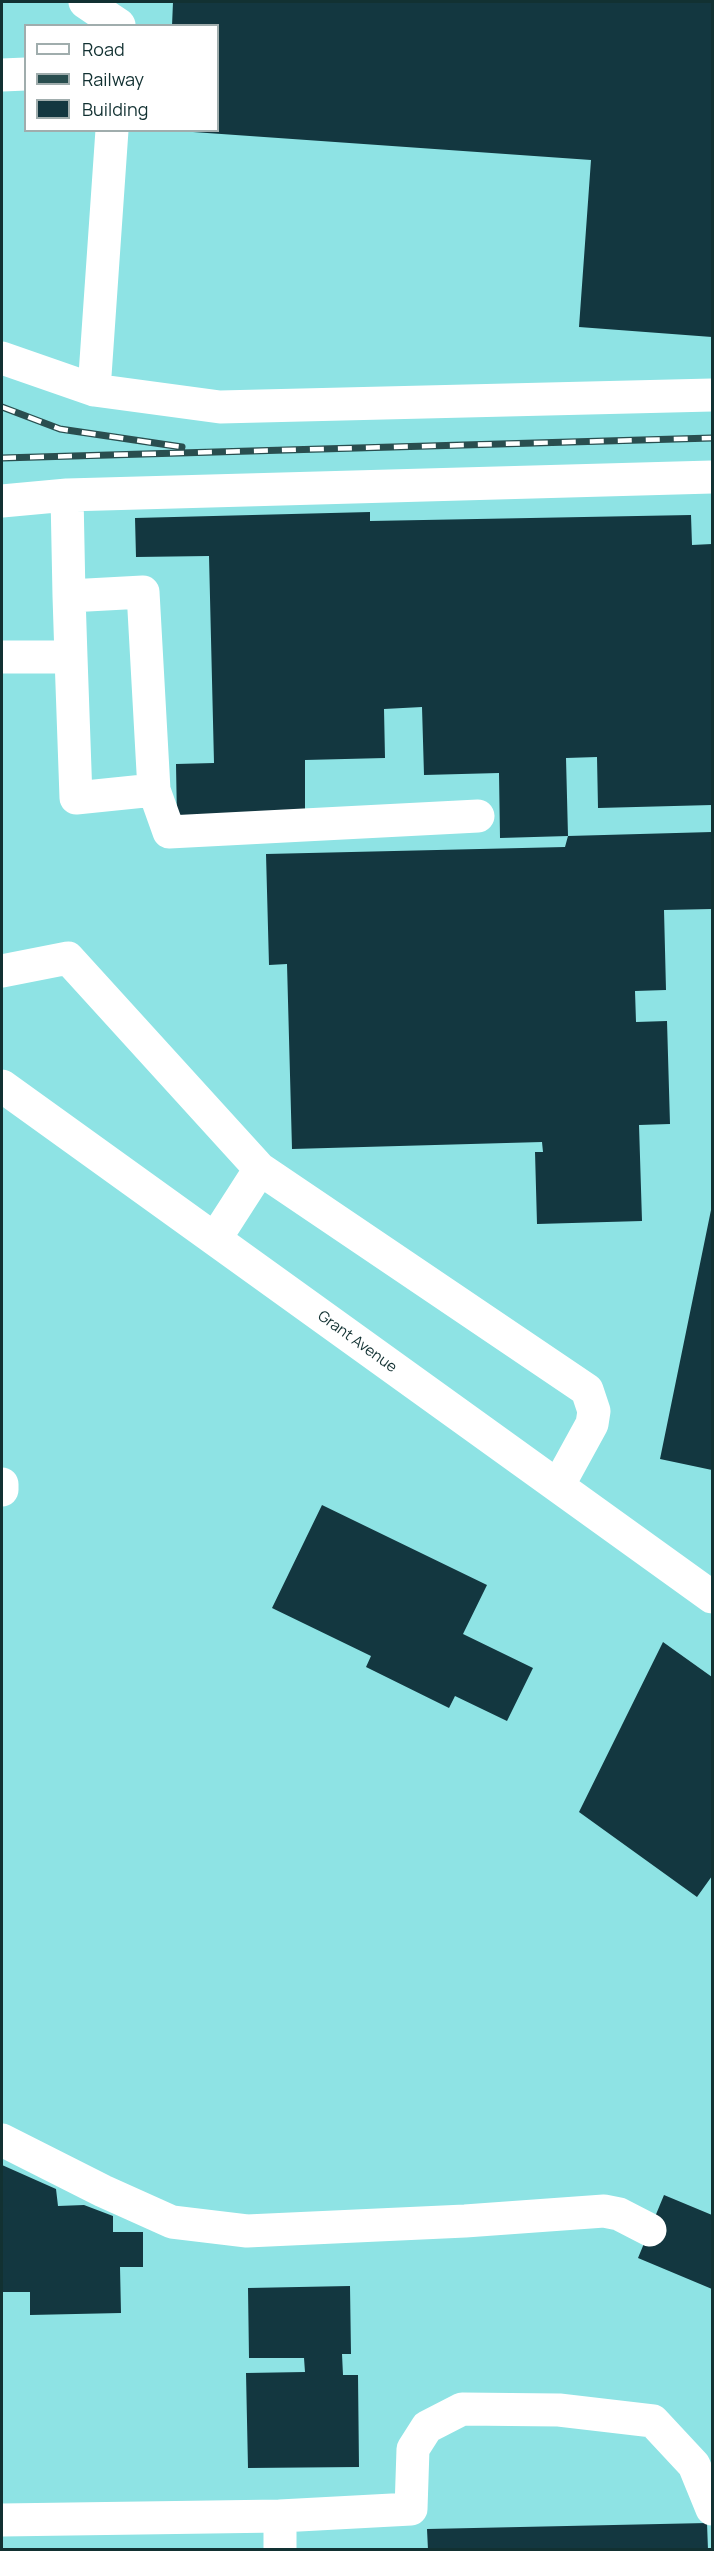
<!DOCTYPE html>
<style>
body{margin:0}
#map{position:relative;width:714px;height:2551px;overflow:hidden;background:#a6f0f1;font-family:Manrope,sans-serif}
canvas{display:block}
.frame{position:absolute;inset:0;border:3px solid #123132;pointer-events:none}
.legend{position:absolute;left:24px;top:24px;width:195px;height:108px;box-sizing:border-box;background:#fff;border:2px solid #a0adad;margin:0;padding:8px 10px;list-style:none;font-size:18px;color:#123132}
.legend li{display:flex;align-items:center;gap:12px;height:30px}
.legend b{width:30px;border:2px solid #a0adad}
</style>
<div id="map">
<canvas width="714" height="2551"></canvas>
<div class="frame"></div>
<ul class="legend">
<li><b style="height:8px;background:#fff"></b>Road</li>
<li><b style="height:8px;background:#294e4f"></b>Railway</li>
<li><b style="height:16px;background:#133740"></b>Building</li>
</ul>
</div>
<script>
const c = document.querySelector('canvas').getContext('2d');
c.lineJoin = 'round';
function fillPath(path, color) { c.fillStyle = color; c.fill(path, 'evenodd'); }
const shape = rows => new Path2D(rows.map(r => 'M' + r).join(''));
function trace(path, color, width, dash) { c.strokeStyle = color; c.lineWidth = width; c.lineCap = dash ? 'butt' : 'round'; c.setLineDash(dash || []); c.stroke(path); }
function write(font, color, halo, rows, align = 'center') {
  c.font = font + ' Manrope,sans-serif'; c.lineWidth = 6; c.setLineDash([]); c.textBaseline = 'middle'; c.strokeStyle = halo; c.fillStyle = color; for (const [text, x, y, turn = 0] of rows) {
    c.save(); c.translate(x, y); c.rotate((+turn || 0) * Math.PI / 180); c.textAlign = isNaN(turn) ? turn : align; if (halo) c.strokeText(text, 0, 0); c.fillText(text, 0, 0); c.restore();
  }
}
const built = shape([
 [2,2,712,2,712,2549,2,2550],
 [26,26,218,26,218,130,26,130]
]);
const building = shape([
 [173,2,712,2,712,337,579,327,591,160,193,132,218,130,218,26,172,26],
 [370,512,370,521,691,515,692,545,712,544,712,805,598,808,597,757,566,758,568,836,712,832,712,909,664,910,666,990,635,991,636,1022,667,1021,670,1124,639,1125,642,1221,537,1224,535,1152,543,1152,542,1142,292,1149,287,964,269,965,266,854,565,847,568,836,500,838,499,773,424,775,422,707,384,709,385,758,305,760,305,818,177,821,176,764,214,763,209,556,136,557,135,518],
 [711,1210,712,1210,712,1470,660,1459],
 [322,1505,487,1585,463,1634,533,1668,507,1721,455,1696,449,1708,366,1667,371,1656,272,1608],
 [663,1642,712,1677,712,1876,697,1897,579,1812],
 [2,2165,56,2189,58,2206,84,2205,113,2216,113,2232,143,2232,143,2267,120,2267,121,2313,30,2315,30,2292,2,2292],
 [664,2195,712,2215,712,2289,638,2258],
 [350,2286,351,2354,342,2354,343,2375,358,2375,359,2467,248,2468,246,2373,305,2372,304,2358,249,2358,248,2288],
 [707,2523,708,2550,428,2550,427,2529]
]);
const minor = shape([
 [85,2,119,25],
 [2,75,26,74],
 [2,358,94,390,220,407,712,395],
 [94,390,112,130],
 [67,495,69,596,71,657,76,798,154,790,143,592,69,596],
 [2,501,67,495,712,477],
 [2,657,71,657],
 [154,790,169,832,478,816],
 [2,971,68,958,260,1169,215,1239],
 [2,1086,712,1597],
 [260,1169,587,1390,594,1411,592,1424,558,1486],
 [2,1484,2,1490],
 [2,2140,103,2191,172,2222,247,2231,465,2221,604,2211,619,2214,650,2230],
 [280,2516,411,2509,413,2449,427,2427,462,2409,559,2410,653,2421,694,2465,712,2509],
 [2,2520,280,2516,280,2550]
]);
const rail = shape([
 [2,407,60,429,182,447],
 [2,458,712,438]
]);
const streetNames = [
 ["Grant Avenue",357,1342,36]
];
fillPath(built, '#8ee3e4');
fillPath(building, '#133740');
trace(minor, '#fff', 33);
trace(rail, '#294e4f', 7);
trace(rail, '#fff', 4.5, [14]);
write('15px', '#123132', '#fff', streetNames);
</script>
